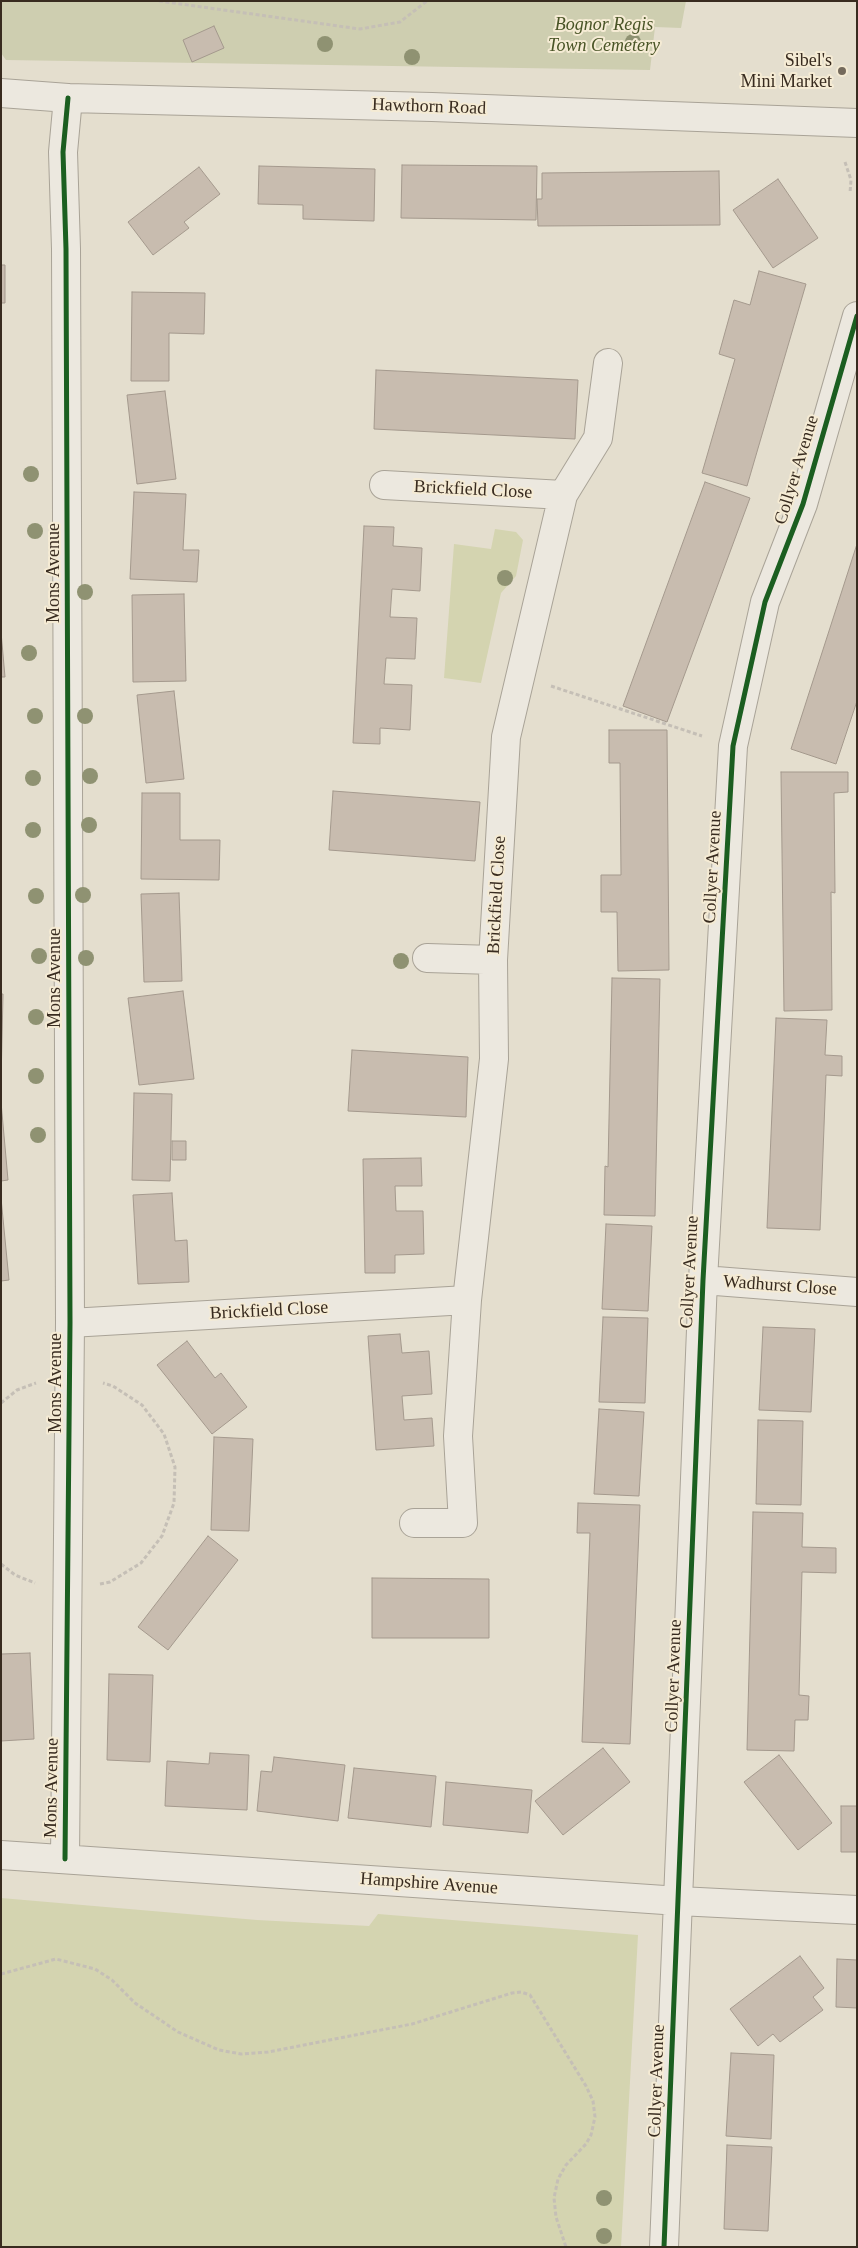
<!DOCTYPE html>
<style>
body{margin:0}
#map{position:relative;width:858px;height:2248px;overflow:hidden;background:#e4dece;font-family:Georgia,serif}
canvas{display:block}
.frame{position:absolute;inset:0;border:2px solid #382b1f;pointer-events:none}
</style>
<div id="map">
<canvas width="858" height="2248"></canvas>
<div class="frame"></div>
</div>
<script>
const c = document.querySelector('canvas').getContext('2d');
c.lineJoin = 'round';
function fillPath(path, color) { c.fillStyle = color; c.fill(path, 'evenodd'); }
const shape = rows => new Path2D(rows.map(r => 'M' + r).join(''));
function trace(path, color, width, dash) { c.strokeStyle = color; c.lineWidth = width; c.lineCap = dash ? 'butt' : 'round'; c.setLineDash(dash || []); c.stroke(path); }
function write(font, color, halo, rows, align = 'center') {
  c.font = font + ' Georgia,serif'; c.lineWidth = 4; c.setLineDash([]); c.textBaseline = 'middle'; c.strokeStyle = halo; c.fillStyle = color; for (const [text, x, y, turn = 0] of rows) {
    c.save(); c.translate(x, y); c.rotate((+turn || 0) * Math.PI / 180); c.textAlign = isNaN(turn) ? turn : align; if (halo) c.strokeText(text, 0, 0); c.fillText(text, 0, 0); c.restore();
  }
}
const green = shape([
 [495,529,516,532,523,540,516,576,501,593,481,683,444,678,454,544,491,549],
 [1,1898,257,1920,369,1926,378,1914,638,1935,621,2247,1,2247]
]);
const cemetery = shape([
 [1,1,686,1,681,28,655,27,650,70,6,60,1,53]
]);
const building = shape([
 [214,26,224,48,192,62,183,40,214,26],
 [402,165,537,166,536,220,401,218,402,165],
 [259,166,375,169,374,221,303,219,303,205,258,204,259,166],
 [199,167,220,194,184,222,189,228,153,255,128,222,199,167],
 [719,171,720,225,538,226,537,199,542,199,542,173,719,171],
 [778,179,818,238,773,268,733,210,778,179],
 [1,265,5,265,5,303,1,303,1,265],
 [759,271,806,284,747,486,702,473,735,359,719,354,734,300,750,305,759,271],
 [132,292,205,293,204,334,169,333,169,381,131,381,132,292],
 [376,370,578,380,575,439,374,429,376,370],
 [165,391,176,479,137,484,127,395,165,391],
 [705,482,750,498,667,722,623,706,705,482],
 [134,492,186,494,183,550,199,550,197,582,130,579,134,492],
 [364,526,394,527,393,546,422,548,420,591,392,589,390,617,417,618,415,659,386,658,384,684,412,685,410,730,380,728,380,744,353,743,364,526],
 [857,544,857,701,836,764,791,749,857,544],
 [184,594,186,681,133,682,132,595,184,594],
 [1,632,5,677,1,677,1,632],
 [174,691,184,779,146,783,137,695,174,691],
 [609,730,667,730,669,970,618,971,617,912,601,912,601,875,621,875,620,763,609,763,609,730],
 [781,772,848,772,848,792,834,793,835,893,831,892,832,1010,784,1011,781,772],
 [333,791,480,802,475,861,329,850,333,791],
 [142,793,180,793,180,840,220,840,219,880,141,879,142,793],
 [179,893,182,981,144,982,141,894,179,893],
 [612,978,660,979,655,1216,604,1215,605,1166,608,1167,612,978],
 [183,991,194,1079,139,1085,128,998,183,991],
 [1,994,3,994,1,1083,1,994],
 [776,1018,827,1020,825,1055,842,1056,842,1076,826,1075,820,1230,767,1228,776,1018],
 [352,1050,468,1057,466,1117,348,1111,352,1050],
 [134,1093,172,1094,170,1181,132,1180,134,1093],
 [1,1102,8,1180,1,1181,1,1102],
 [172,1141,186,1141,186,1160,172,1160,172,1141],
 [421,1158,422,1186,395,1186,396,1211,423,1211,424,1254,395,1255,395,1273,365,1273,363,1159,421,1158],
 [172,1193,175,1241,187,1240,189,1282,138,1284,133,1195,172,1193],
 [1,1198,9,1280,1,1281,1,1198],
 [606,1224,652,1226,648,1311,602,1309,606,1224],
 [603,1317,648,1318,645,1403,599,1402,603,1317],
 [763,1327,815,1329,811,1412,759,1410,763,1327],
 [400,1334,402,1353,429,1351,432,1394,402,1396,404,1420,432,1418,434,1446,376,1450,368,1336,400,1334],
 [187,1341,215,1378,221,1373,247,1407,212,1434,157,1365,187,1341],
 [599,1409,644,1412,639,1496,594,1494,599,1409],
 [758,1420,803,1421,801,1505,756,1504,758,1420],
 [214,1437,253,1439,249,1531,211,1530,214,1437],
 [578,1503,640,1505,630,1744,582,1742,590,1533,577,1533,578,1503],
 [753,1512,803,1513,802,1547,836,1548,836,1573,802,1572,799,1695,809,1696,808,1720,795,1720,794,1751,747,1750,753,1512],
 [208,1536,238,1560,168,1650,138,1627,208,1536],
 [372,1578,489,1579,489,1638,372,1638,372,1578],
 [30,1653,34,1739,1,1741,1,1654,30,1653],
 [109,1674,153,1675,150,1762,107,1760,109,1674],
 [603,1748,630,1782,563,1835,535,1801,603,1748],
 [210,1753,249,1755,247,1810,165,1806,167,1761,209,1764,210,1753],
 [779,1755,832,1823,798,1850,744,1782,779,1755],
 [274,1757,345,1765,338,1821,257,1811,261,1771,272,1772,274,1757],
 [354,1768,436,1776,431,1827,348,1818,354,1768],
 [446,1782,532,1790,528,1833,443,1825,446,1782],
 [841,1806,857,1806,857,1852,841,1852,841,1806],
 [800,1956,824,1988,813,1997,823,2010,780,2042,773,2034,758,2046,730,2009,800,1956],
 [837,1959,857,1960,857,2008,836,2007,837,1959],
 [731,2053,774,2055,771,2139,726,2136,731,2053],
 [727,2145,772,2147,768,2231,724,2229,727,2145]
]);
const path = shape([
 [159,1,360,29,400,22,427,1],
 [845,162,851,180,850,193],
 [551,686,702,736],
 [1,1403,17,1390,36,1383],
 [1,1564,15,1575,35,1583],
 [100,1584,110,1582,141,1563,162,1536,174,1503,175,1467,164,1434,142,1405,113,1386,103,1383],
 [1,1974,56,1959,95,1969,112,1980,135,2003,178,2032,219,2050,241,2054,268,2052,412,2024,512,1993,521,1992,530,1995,586,2086,593,2101,595,2117,591,2135,586,2144,566,2165,558,2179,554,2198,556,2217,566,2247]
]);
const minor = shape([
 [1,93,68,98,432,107,857,123],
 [384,485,563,495],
 [427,958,493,960],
 [703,1280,857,1292],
 [70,1323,467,1300],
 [414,1523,463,1523,458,1436,467,1300,494,1059,493,960,506,737,563,495,598,438,608,363],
 [1,1855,679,1901,857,1910],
 [65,1859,70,1323,66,249,63,152,68,98],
 [664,2247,703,1280,733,746,765,602,803,504,857,316]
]);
const cycleway = shape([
 [65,1859,70,1323,66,249,63,152,68,98],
 [664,2247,703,1280,733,746,765,602,803,504,857,316]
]);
const trees = [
 [633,42],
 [325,44],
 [412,57],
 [31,474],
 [35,531],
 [505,578],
 [85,592],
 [29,653],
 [35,716],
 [85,716],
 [90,776],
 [33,778],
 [89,825],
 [33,830],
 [83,895],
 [36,896],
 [39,956],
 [86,958],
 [401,961],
 [36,1017],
 [36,1076],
 [38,1135],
 [604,2198],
 [604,2236]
];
const markers = [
 [842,71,5,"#746a5c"]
];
const parkNames = [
 ["Bognor Regis",604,25],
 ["Town Cemetery",604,46]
];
const poiNames = [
 ["Sibel's",832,61],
 ["Mini Market",832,82]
];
const streetNames = [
 ["Hawthorn Road",429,107,2],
 ["Collyer Avenue",797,470,-73],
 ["Brickfield Close",473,490,3],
 ["Mons Avenue",54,573,-90],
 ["Collyer Avenue",713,867,-87],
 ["Brickfield Close",497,895,-87],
 ["Mons Avenue",55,978,-90],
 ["Collyer Avenue",690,1272,-87],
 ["Wadhurst Close",780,1286,4],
 ["Brickfield Close",269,1311,-3],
 ["Mons Avenue",56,1383,-90],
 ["Collyer Avenue",674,1676,-88],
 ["Mons Avenue",52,1788,-89],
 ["Hampshire Avenue",429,1884,4],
 ["Collyer Avenue",657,2081,-88]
];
fillPath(green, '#d4d4b0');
fillPath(cemetery, '#ceceb0');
fillPath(building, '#c8bcaf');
trace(building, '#a4998d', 1);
trace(minor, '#a9a397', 30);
trace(path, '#c5bfb6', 3, [4, 2.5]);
trace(minor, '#ece8df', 28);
trace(cycleway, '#1b5e20', 5);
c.fillStyle = '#8f9272';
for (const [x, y] of trees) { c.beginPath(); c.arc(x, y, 8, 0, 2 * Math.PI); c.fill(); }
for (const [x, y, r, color] of markers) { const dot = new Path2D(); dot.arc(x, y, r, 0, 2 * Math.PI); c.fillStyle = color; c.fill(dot); trace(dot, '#f5ebd4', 2); }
write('italic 18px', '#495426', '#f5ebd4', parkNames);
write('18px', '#382b1f', '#f5ebd4', poiNames, 'right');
write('18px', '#382b1f', '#f5ebd4', streetNames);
</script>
